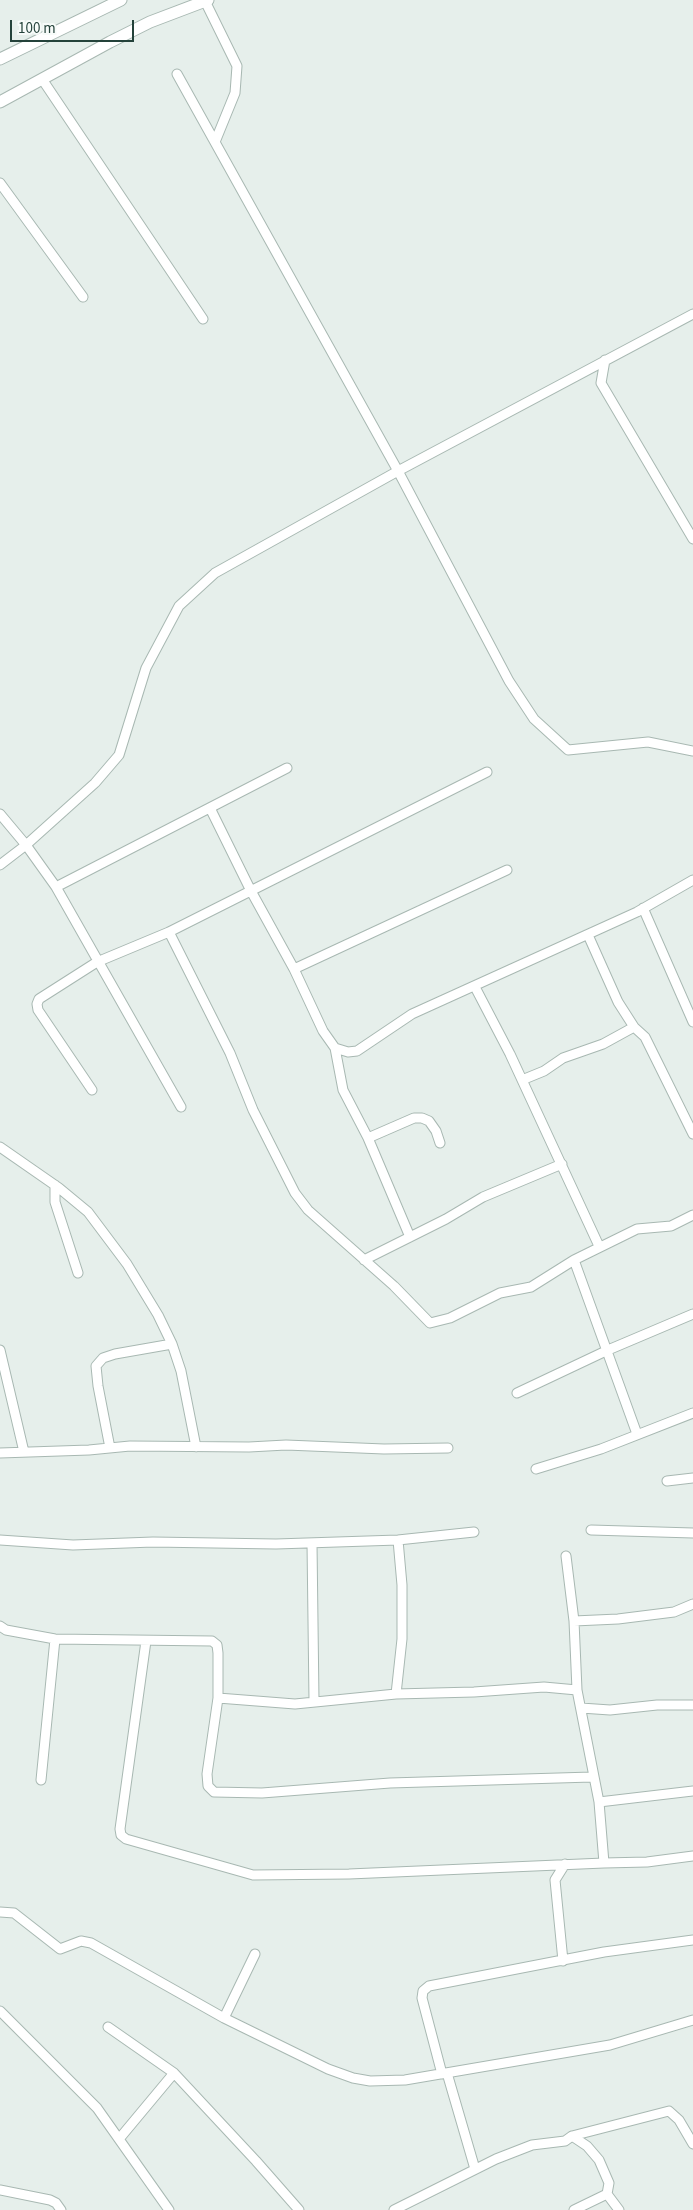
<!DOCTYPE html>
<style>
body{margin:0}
#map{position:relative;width:693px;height:2210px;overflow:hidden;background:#e6efeb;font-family:"Source Sans 3",sans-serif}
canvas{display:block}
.scale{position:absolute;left:10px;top:20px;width:124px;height:22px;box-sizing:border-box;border:2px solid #24423a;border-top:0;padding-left:6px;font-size:15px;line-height:18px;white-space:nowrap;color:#24423a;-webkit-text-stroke:4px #f7fbf9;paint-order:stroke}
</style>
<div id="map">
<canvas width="693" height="2210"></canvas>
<div class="scale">100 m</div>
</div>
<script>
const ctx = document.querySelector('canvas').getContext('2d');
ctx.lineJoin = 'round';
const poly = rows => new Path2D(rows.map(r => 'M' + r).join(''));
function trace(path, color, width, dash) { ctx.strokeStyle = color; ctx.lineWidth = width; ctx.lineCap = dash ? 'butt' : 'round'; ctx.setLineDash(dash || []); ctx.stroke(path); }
const minor = poly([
 [205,1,237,66,235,93,215,142],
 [177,74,398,471,509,681,534,719,568,750,648,742,693,751],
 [42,79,203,319],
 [0,183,83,297],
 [605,360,601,383,693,539],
 [210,808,251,891,294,969,323,1031,335,1048,343,1090,368,1138,410,1237],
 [0,814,26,845,56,887,287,768],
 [0,865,26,845,95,783,119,755,146,668,179,606,215,573,398,471,693,314],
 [56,887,181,1107],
 [643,908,693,1022],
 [169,932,230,1053,253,1110,295,1193,308,1210,394,1286,430,1323,450,1318,500,1293,531,1287,574,1260,637,1229,671,1226,693,1215],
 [588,935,618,1002,634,1027,645,1037,693,1134],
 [294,969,507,870],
 [475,987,510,1054,599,1246],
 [335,1048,348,1052,357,1051,412,1014,637,912,693,880],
 [522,1080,544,1071,563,1058,603,1044,634,1027],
 [92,1090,38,1010,37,1004,39,999,97,962,169,932,487,772],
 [368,1138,414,1118,422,1118,429,1121,436,1131,440,1143],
 [0,1147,59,1188,88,1212,127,1264,158,1315,172,1344,181,1371,196,1447],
 [55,1185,55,1202,78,1273],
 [364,1260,446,1219,483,1197,562,1164],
 [574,1260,637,1434],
 [0,1350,24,1452],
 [517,1393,608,1350,693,1314],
 [110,1448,98,1386,96,1366,103,1358,115,1354,172,1344],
 [0,1453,89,1450,130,1446,249,1447,286,1445,384,1449,448,1448],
 [536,1469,601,1449,693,1413],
 [667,1481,693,1478],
 [591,1530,693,1533],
 [0,1540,73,1545,153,1542,276,1544,398,1540,474,1532],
 [312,1543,314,1701],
 [566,1556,574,1621,577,1690,599,1802,604,1863],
 [574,1621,618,1619,674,1612,693,1604],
 [0,1626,6,1630,55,1639,212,1641,217,1645,218,1653,218,1698,207,1774,208,1786,214,1792,262,1793,390,1783,592,1777],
 [146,1641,120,1829,121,1835,126,1839,253,1875,349,1874,604,1863,647,1862,693,1856],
 [396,1694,402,1639,402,1585,398,1540],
 [218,1698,295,1704,396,1694,474,1692,544,1687,577,1690],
 [581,1708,610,1710,657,1705,693,1705],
 [41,1780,55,1639],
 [599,1802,693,1791],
 [0,1912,14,1913,60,1949,81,1941,91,1943,224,2018,328,2069,353,2078,370,2081,405,2080,610,2045,693,2020],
 [563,1961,555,1880,565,1864],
 [0,2011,97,2108,169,2210],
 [224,2018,255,1954],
 [108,2027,174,2073,256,2161,299,2210],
 [447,2073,475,2169],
 [442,2074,422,1998,423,1991,429,1986,604,1952,693,1940],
 [572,2136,587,2146,599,2160,609,2183,607,2194,619,2210],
 [119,2139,174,2073],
 [0,2190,50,2200,56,2203,61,2210],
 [394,2210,496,2159,532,2145,565,2141,572,2136,669,2111,679,2120,693,2144],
 [574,2210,607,2194]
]);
const tertiary = poly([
 [0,59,121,0],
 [0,102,110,42,150,22,208,0]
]);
trace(minor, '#a8b8b2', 11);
trace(tertiary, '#a8b8b2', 13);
trace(minor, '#fff', 9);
trace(tertiary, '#fff', 11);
</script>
